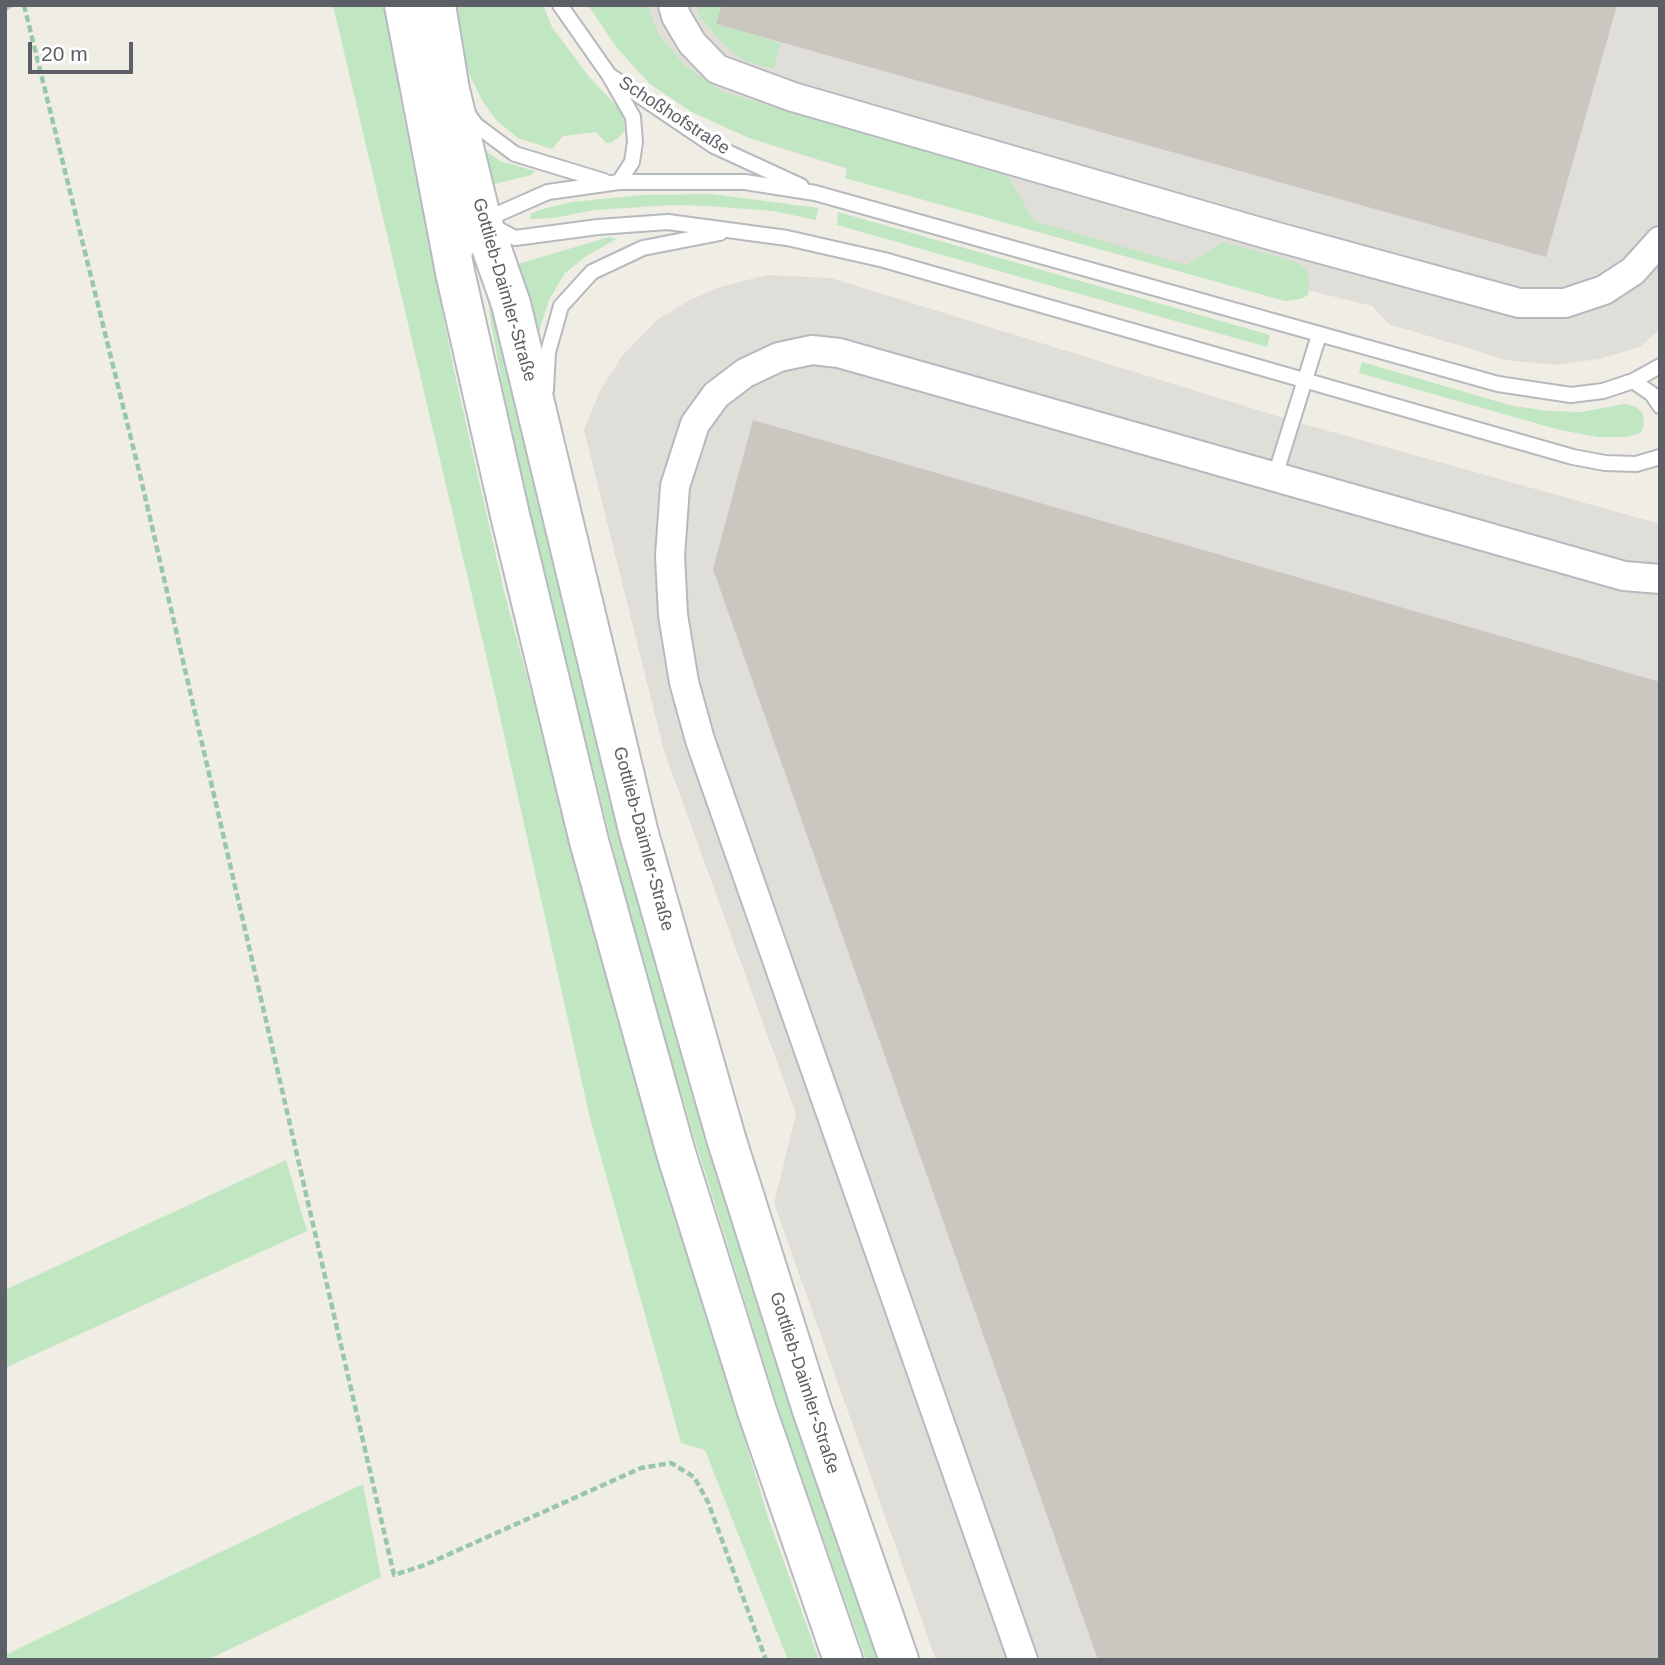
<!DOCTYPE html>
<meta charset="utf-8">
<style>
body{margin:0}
#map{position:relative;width:1665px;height:1665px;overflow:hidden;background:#efede4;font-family:Helvetica,sans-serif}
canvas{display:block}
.frame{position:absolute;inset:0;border:7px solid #5c5f65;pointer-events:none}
.scale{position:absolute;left:28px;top:42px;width:105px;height:32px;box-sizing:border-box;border:4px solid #5c5f65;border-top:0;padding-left:9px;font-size:21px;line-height:24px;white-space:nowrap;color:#5c5f65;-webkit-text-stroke:5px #fff;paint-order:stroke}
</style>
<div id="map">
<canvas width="1665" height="1665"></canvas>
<div class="frame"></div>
<div class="scale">20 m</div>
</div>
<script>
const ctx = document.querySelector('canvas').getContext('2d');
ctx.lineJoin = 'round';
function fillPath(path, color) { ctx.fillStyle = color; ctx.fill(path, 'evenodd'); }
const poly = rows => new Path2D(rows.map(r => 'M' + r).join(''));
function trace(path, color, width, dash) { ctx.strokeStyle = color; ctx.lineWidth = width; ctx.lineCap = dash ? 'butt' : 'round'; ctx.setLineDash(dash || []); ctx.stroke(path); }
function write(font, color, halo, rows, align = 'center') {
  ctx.font = font + ' Helvetica,sans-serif'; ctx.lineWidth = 7; ctx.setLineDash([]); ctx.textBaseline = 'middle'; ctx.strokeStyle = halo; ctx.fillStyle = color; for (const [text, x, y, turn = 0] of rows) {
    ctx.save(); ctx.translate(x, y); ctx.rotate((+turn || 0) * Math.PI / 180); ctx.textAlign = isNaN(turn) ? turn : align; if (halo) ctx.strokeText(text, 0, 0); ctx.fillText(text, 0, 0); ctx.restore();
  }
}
fillPath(poly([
 [588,5,1660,5,1660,329,1640,347,1599,359,1554,365,1506,360,1389,324,1372,306,1282,284,1235,285,847,169,749,138,692,112,650,84,617,48],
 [767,275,831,278,1293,421,1660,524,1660,1660,936,1660,774,1203,796,1114,664,751,584,430,600,391,622,356,657,320,688,301,720,287]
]), '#e0ded8');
fillPath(poly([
 [333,5,388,5,400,98,455,375,504,591,633,1073,769,1520,819,1660,788,1660,705,1450,681,1443,590,1118,490,672],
 [450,5,543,5,552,27,590,78,617,106,623,118,625,130,620,136,611,143,606,143,596,132,563,136,552,149,518,138,496,120,482,100,471,78,454,29],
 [588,5,647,5,659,35,685,66,722,92,1006,173,1034,221,1186,265,1223,242,1297,262,1306,270,1309,281,1308,295,1301,299,1285,301,845,178,847,168,749,138,692,112,650,84,617,48],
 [695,5,722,5,717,24,780,43,774,69,744,61,721,42,701,18],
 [479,146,500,161,535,171,531,175,487,186],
 [712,194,818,208,816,220,773,211,709,206,672,205,594,210,554,218,530,219,530,214,539,210,572,202,642,195],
 [838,212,1270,335,1267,347,837,225],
 [609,237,616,239,585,257,565,273,549,300,537,338,511,266],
 [490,287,886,1660,866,1660,782,1421,697,1146,636,940,518,468,491,324,488,300],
 [1362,362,1513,406,1549,411,1581,412,1625,404,1636,407,1643,413,1644,424,1641,433,1626,437,1598,437,1560,430,1359,373],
 [286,1160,307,1231,5,1368,5,1290],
 [363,1484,381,1577,207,1660,5,1660,5,1655]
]), '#c0e7c2');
fillPath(poly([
 [722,5,1617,5,1546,257,716,24],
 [753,420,1660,682,1660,1660,1098,1660,713,569]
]), '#cac7c1');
const lane = poly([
 [560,5,609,75,633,117,635,142,632,162,619,182],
 [609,75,714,146,801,186],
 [468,114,476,125,515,154,604,181],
 [490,225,515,238,598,227,668,222,787,238,884,260,1573,457,1605,463,1636,464,1660,457],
 [460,262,482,221,548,192,619,182,745,182,815,193,1498,384,1571,395,1603,391,1633,381,1660,366],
 [1633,381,1652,394,1660,406],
 [546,390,548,352,561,306,592,272,643,248,720,233],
 [1275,476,1319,335]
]);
const street = poly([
 [673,5,676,16,692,43,717,69,793,97,1270,235,1519,303,1565,303,1604,290,1633,271,1660,241],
 [1023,1660,700,740,684,682,673,615,670,556,675,486,695,424,716,395,745,373,779,357,812,350,839,353,1624,576,1660,579]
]);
const secondary = poly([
 [404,5,455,272,510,515,589,841,676,1153,757,1411,843,1660],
 [436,5,450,90,482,221,511,304,639,834,726,1138,812,1410,899,1660]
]);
trace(lane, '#b6b9be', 18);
trace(street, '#b6b9be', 32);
trace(secondary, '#b7bac0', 42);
trace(poly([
 [24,5,141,479,394,1575,425,1565,641,1468,671,1463,694,1477,708,1502,766,1660],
 [5,9,11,5]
]), '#99c8a9', 4.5, [7, 3.5]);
trace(lane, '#fff', 14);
trace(street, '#fff', 28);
trace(secondary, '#fff', 38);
write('18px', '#5c5f65', '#fff', [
 ["Schoßhofstraße",674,116,33],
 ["Gottlieb-Daimler-Straße",504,290,74],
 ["Gottlieb-Daimler-Straße",643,839,75],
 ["Gottlieb-Daimler-Straße",804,1383,72]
]);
</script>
